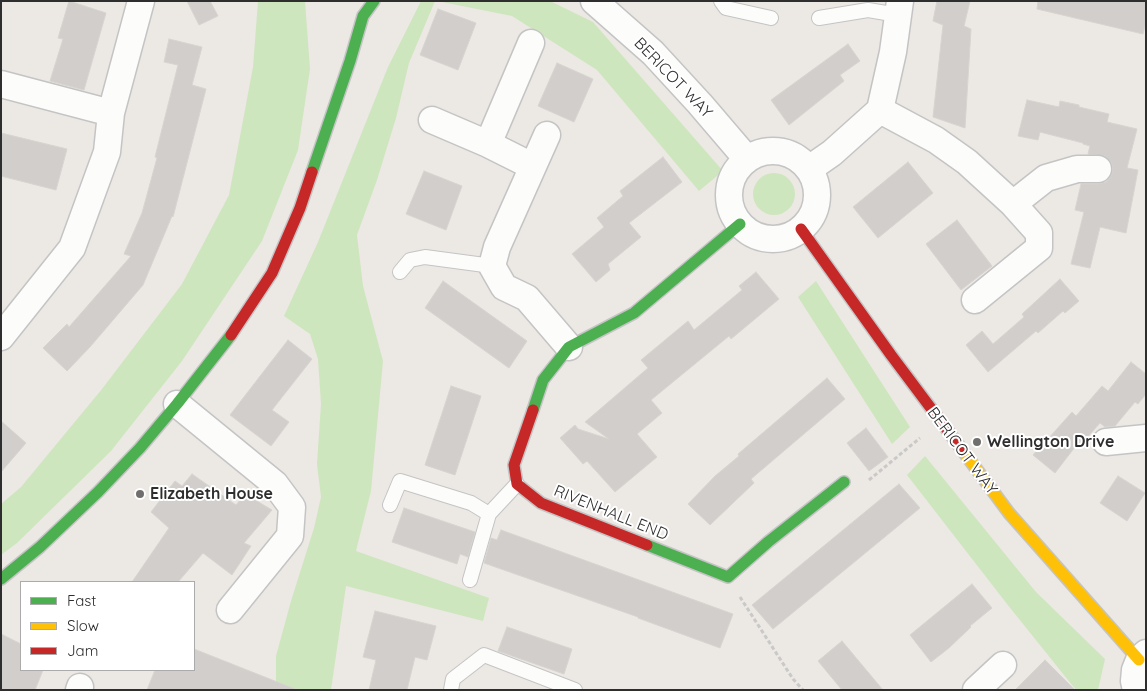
<!DOCTYPE html>
<style>
body{margin:0}
#map{position:relative;width:1147px;height:691px;overflow:hidden;background:#ece8e4;font-family:Quicksand,sans-serif}
canvas{display:block}
.frame{position:absolute;inset:0;border:2px solid #2e2e2e;pointer-events:none}
.legend{position:absolute;left:20px;top:581px;width:175px;height:90px;box-sizing:border-box;background:#fff;border:1px solid #ababab;margin:0;padding:6px 9px;list-style:none;font-size:15px;color:#2e2e2e}
.legend li{display:flex;align-items:center;gap:10px;height:25px}
.legend b{width:25px;border:1px solid #ababab}
</style>
<div id="map">
<canvas width="1147" height="691"></canvas>
<div class="frame"></div>
<ul class="legend">
<li><b style="height:6px;background:#4caf50"></b>Fast</li>
<li><b style="height:6px;background:#ffc107"></b>Slow</li>
<li><b style="height:6px;background:#c62828"></b>Jam</li>
</ul>
</div>
<script>
const ctx = document.querySelector('canvas').getContext('2d');
ctx.lineJoin = 'round';
function fillPath(path, color) { ctx.fillStyle = color; ctx.fill(path, 'evenodd'); }
const poly = rows => new Path2D(rows.map(r => 'M' + r).join(''));
function trace(path, color, width, dash) { ctx.strokeStyle = color; ctx.lineWidth = width; ctx.lineCap = dash ? 'butt' : 'round'; ctx.setLineDash(dash || []); ctx.stroke(path); }
function write(font, color, halo, rows, align = 'center') {
  ctx.font = font + ' Quicksand,sans-serif'; ctx.lineWidth = 4; ctx.setLineDash([]); ctx.textBaseline = 'middle'; ctx.strokeStyle = halo; ctx.fillStyle = color; for (const [text, x, y, turn = 0] of rows) {
    ctx.save(); ctx.translate(x, y); ctx.rotate((+turn || 0) * Math.PI / 180); ctx.textAlign = isNaN(turn) ? turn : align; if (halo) ctx.strokeText(text, 0, 0); ctx.fillText(text, 0, 0); ctx.restore();
  }
}
fillPath(poly([
 [258,1,305,1,310,69,298,150,262,241,182,361,111,451,17,543,1,555,1,504,21,487,102,389,182,284,229,195,253,67],
 [421,1,435,1,409,63,396,118,377,180,357,235,363,286,383,361,371,491,356,551,489,598,483,621,346,586,331,690,276,690,276,656,291,601,314,528,321,497,317,464,321,404,318,359,310,334,284,316,318,242,388,67],
 [437,1,550,1,593,22,723,171,699,191,597,70,512,16],
 '753 194a21 21 0 1 1 42 0a21 21 0 1 1-42 0Z',
 [816,281,910,427,892,444,798,297],
 [925,456,1036,592,1105,659,1098,690,1076,690,1007,604,907,475]
]), '#cee6be');
const building = poly([
 [69,1,106,13,84,90,50,81,63,39,58,38,69,1],
 [187,1,210,1,218,16,199,25,187,1],
 [937,1,970,1,964,26,971,29,965,128,933,117,943,25,933,21,937,1],
 [1038,1,1146,1,1146,22,1143,34,1037,9,1038,1],
 [438,9,476,23,458,70,420,55,438,9],
 [169,39,202,47,192,85,206,89,173,217,172,216,143,285,90,347,67,371,43,348,67,324,69,327,131,256,124,254,142,213,157,158,155,157,178,65,164,62,169,39],
 [848,44,860,61,840,75,844,81,789,125,771,100,848,44],
 [557,63,593,79,574,122,538,106,557,63],
 [1027,100,1059,107,1060,101,1079,105,1079,107,1109,114,1107,122,1137,129,1127,168,1138,170,1126,233,1100,227,1090,268,1071,264,1084,212,1075,210,1081,184,1098,184,1106,182,1111,176,1113,169,1111,162,1105,156,1088,154,1090,146,1083,144,1083,143,1040,132,1038,140,1018,136,1027,100],
 [1,133,67,149,56,190,1,176,1,133],
 [663,157,682,182,629,223,641,237,608,264,610,270,596,282,572,254,604,227,597,218,623,196,620,191,663,157],
 [908,162,933,193,878,238,853,207,908,162],
 [424,171,462,186,446,230,406,214,424,171],
 [957,220,992,266,961,290,926,244,957,220],
 [756,272,779,299,731,339,729,336,651,400,662,413,637,434,657,457,615,492,587,461,583,464,560,438,575,425,578,429,609,439,585,422,648,368,641,360,688,321,694,330,742,290,739,286,756,272],
 [1060,279,1079,301,1065,313,1063,311,1038,333,1036,331,988,372,966,345,982,331,993,344,1024,317,1022,314,1060,279],
 [443,281,527,341,509,368,425,308,443,281],
 [288,340,312,359,272,410,289,422,271,446,230,415,288,340],
 [1131,362,1146,374,1146,394,1138,404,1135,402,1115,426,1105,427,1100,423,1077,449,1075,447,1055,473,1033,455,1046,439,1047,440,1072,412,1076,416,1102,386,1108,391,1131,362],
 [827,378,845,399,751,479,754,483,710,525,688,504,715,476,739,456,738,454,827,378],
 [451,386,481,396,455,475,425,465,451,386],
 [1,421,26,443,1,472,1,421],
 [866,428,888,457,869,471,847,443,866,428],
 [192,474,236,505,245,494,272,510,244,543,251,546,232,575,203,553,178,582,132,582,169,528,151,512,175,481,182,486,192,474],
 [1118,476,1145,493,1127,521,1100,503,1118,476],
 [899,484,920,508,773,629,752,605,899,484],
 [404,508,475,532,468,557,460,554,457,564,392,542,404,508],
 [501,530,733,614,720,648,638,618,638,617,484,563,491,538,497,540,501,530],
 [972,584,992,608,970,626,971,627,949,648,931,662,910,635,972,584],
 [375,611,436,626,427,660,415,657,407,690,369,690,376,660,363,657,375,611],
 [507,627,572,649,564,674,498,651,507,627],
 [1,634,21,644,21,670,43,670,35,690,1,690,1,634],
 [842,641,883,690,842,690,818,661,842,641],
 [194,649,295,689,295,690,147,690,155,670,194,670,194,649],
 [1045,660,1075,690,1015,690,1045,660]
]);
fillPath(building, '#d1cecb');
trace(building, '#d7d4d0', 1);
const lane = poly([
 [721,1,726,8,771,18],
 [819,18,868,10,898,15],
 [400,272,410,260,425,257,492,266],
 [390,505,400,481,471,503,489,514],
 [470,580,489,514,517,484],
 [451,690,453,679,484,655,575,690]
]);
const street = poly([
 [594,1,653,53,700,104,747,159],
 [1,84,111,113],
 [880,110,936,140,967,162,1013,204,1039,233,1039,248,975,300],
 [432,120,488,144,532,166],
 [547,135,497,247,492,266,504,287,527,298,569,347],
 [488,144,531,43],
 '729 195a44 44 0 1 1 88 0a44 44 0 1 1-88 0Z',
 [809,169,832,153,880,110,893,52,900,1],
 [1013,204,1046,178,1077,169,1098,169],
 [1,337,72,248,107,152,111,113,141,1],
 [177,404,275,484,292,507,290,536,230,610],
 [1106,442,1146,438],
 [79,690,80,687],
 [976,690,1003,665],
 [1136,690,1134,681,1135,670,1139,660,1146,653]
]);
const fast = poly([
 [312,172,350,61,363,16,374,1],
 [533,410,543,380,569,347,634,313,740,224],
 [647,545,728,577,768,542,844,482],
 [1,579,40,547,98,492,140,448,177,404,231,335]
]);
const slow = poly([
 [963,451,1009,513,1139,660]
]);
const jam = poly([
 [801,229,891,355,963,451],
 [231,335,272,273,300,208,312,172],
 [533,410,514,465,517,484,541,503,647,545]
]);
trace(lane, '#c5c4c5', 16);
trace(street, '#c5c4c5', 29);
trace(fast, '#c5c4c5', 14);
trace(slow, '#c5c4c5', 14);
trace(jam, '#c5c4c5', 14);
trace(poly([
 [869,480,920,438],
 [740,597,793,679,803,690]
]), '#c9c9c8', 3, [4, 2.5]);
trace(lane, '#fcfcfb', 14);
trace(street, '#fcfcfb', 26);
trace(fast, '#4caf50', 11);
trace(slow, '#ffc107', 11);
trace(jam, '#c62828', 11);
for (const [x, y, r, color] of [
 [977,442,5,"#706f6e"],
 [140,494,5,"#706f6e"]
]) { const dot = new Path2D(); dot.arc(x, y, r, 0, 2 * Math.PI); ctx.fillStyle = color; ctx.fill(dot); trace(dot, '#fff', 2); }
write('16px', '#2e2e2e', '#fff', [
 ["BERICOT WAY",673,78,46],
 ["BERICOT WAY",962,451,53],
 ["RIVENHALL END",611,513,22]
]);
write('bold 16px', '#2e2e2e', '#fff', [
 ["Wellington Drive",987,442],
 ["Elizabeth House",150,494]
], 'left');
</script>
